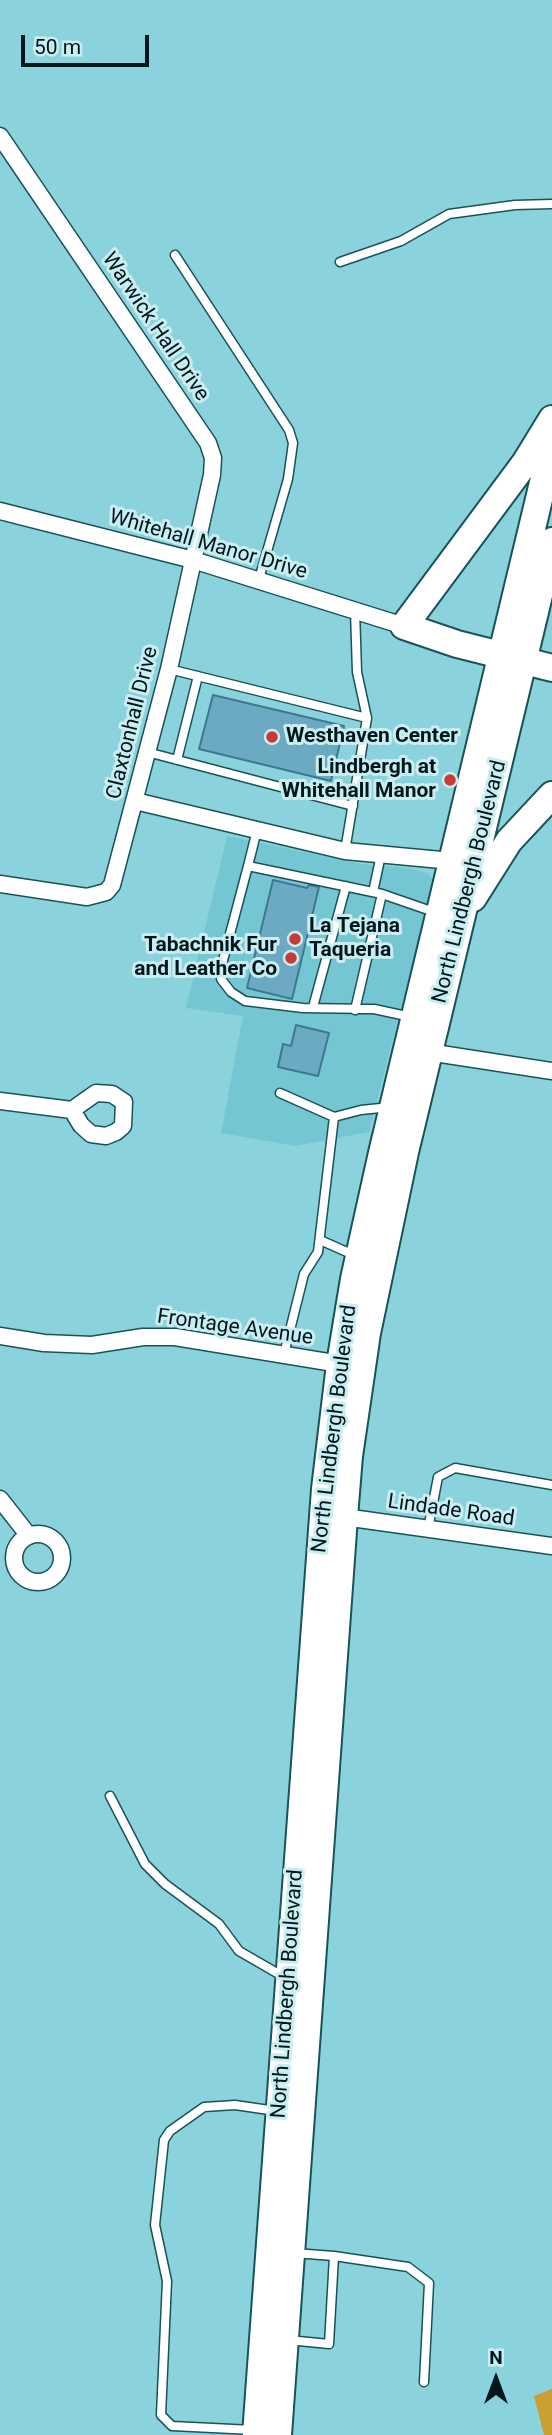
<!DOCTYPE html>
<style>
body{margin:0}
#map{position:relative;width:552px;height:2435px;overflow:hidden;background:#8ad3dc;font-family:Roboto,sans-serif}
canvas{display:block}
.north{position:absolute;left:461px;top:2344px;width:70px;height:70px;-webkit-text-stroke:5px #caedf1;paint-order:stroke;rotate:0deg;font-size:19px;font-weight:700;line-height:28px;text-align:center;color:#00181c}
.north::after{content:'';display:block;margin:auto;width:24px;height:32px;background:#00181c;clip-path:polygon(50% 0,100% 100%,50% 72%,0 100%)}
.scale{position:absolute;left:21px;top:35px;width:128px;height:32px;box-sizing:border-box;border:4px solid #00181c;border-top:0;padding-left:9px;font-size:21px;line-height:24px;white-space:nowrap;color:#00181c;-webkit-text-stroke:5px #caedf1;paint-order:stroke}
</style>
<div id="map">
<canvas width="552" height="2435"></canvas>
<div class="north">N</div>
<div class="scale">50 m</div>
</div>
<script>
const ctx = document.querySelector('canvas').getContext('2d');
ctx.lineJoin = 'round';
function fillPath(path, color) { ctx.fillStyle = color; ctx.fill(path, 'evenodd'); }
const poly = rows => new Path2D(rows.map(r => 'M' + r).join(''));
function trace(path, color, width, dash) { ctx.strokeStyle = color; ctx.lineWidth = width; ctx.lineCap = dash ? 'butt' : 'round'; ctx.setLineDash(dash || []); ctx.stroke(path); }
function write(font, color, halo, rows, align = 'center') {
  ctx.font = font + ' Roboto,sans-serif'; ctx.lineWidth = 6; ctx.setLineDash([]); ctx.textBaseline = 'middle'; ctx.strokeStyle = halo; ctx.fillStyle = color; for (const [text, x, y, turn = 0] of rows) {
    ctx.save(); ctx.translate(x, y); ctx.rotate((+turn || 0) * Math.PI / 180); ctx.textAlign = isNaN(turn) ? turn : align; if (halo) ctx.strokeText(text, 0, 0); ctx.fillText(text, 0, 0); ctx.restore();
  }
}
fillPath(poly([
 [227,836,362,864,408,868,427,873,434,880,369,1132,295,1146,221,1133,243,1016,186,1008]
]), '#74c7d2');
fillPath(poly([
 [552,2389,552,2435,544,2435,534,2396]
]), '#c99e33');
const building = poly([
 [213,695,344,726,331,781,199,749,213,695],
 [273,880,307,888,309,885,319,887,292,999,247,988,273,880],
 [296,1025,329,1033,318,1076,278,1067,283,1044,291,1046,296,1025]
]);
fillPath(building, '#6ca9c3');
trace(building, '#3c7991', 2);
const service = poly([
 [175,255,289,430,293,443,288,479,259,579],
 [340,262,401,241,449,214,515,205,552,204],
 [355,610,357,672,367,718],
 [169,669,367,718,345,851],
 [147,752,353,806],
 [177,760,198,676],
 [257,830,248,866,382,894,437,913],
 [248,866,222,964,221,979,231,992,245,1001,303,1008,374,1009,411,1017],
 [373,892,381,855],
 [313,1007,346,886],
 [355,1010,382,894],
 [280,1093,334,1117,318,1252,304,1274,284,1354],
 [334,1117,361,1110,390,1107],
 [320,1240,356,1256],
 [428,1529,438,1477,455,1468,552,1485],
 [110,1796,145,1864,165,1884,219,1924,239,1951,284,1977],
 [334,2256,408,2267,429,2283,424,2382],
 [288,2340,329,2344,334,2256,294,2253],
 [253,2430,172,2426,161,2415,167,2281,155,2225,164,2140,170,2131,204,2107,235,2105,276,2111]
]);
const minor = poly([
 [0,136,208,443,213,458,212,475,169,669,112,885,106,892,87,897,0,884],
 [0,511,193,560,404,626],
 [135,801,345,851,452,861],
 [428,1052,552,1071],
 [0,1101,72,1110,96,1093,112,1094,124,1102,123,1126,116,1132,106,1136,91,1134,81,1125,72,1110],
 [0,1336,44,1343,92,1345,143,1337,175,1337,340,1364],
 [0,1499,29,1536],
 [344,1517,552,1546],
 '14 1558a24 24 0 1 1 48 0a24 24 0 1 1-48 0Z'
]);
const trunk = poly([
 [552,419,525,463,404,626,457,644,552,668],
 [473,898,509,841,552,795],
 [256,2435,325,1489,340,1364,354,1279,382,1153,552,445],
 [278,2435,344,1517,349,1456,367,1333,405,1152,552,541]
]);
trace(service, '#195259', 11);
trace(minor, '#195259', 19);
trace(trunk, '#195259', 30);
trace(service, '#fff', 8);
trace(minor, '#fff', 16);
trace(trunk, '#fff', 26);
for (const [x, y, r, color] of [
 [272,737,7,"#c83a37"],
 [450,780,7,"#c83a37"],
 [295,939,7,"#c83a37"],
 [291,958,7,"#c83a37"]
]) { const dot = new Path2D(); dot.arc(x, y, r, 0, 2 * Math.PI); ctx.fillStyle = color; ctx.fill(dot); trace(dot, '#caedf1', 2.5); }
write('21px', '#00181c', '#caedf1', [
 ["Warwick Hall Drive",155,327,56],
 ["Whitehall Manor Drive",208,545,16],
 ["Claxtonhall Drive",133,723,-76],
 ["North Lindbergh Boulevard",470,882,-76],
 ["Frontage Avenue",235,1328,8],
 ["North Lindbergh Boulevard",335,1429,-83],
 ["Lindade Road",451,1511,8],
 ["North Lindbergh Boulevard",288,1994,-86]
]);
write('bold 21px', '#00181c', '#caedf1', [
 ["Westhaven Center",286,737],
 ["Lindbergh at",436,768,"right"],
 ["Whitehall Manor",436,792,"right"],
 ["La Tejana",309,927],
 ["Taqueria",309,951],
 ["Tabachnik Fur",277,946,"right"],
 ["and Leather Co",277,970,"right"]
], 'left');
</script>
